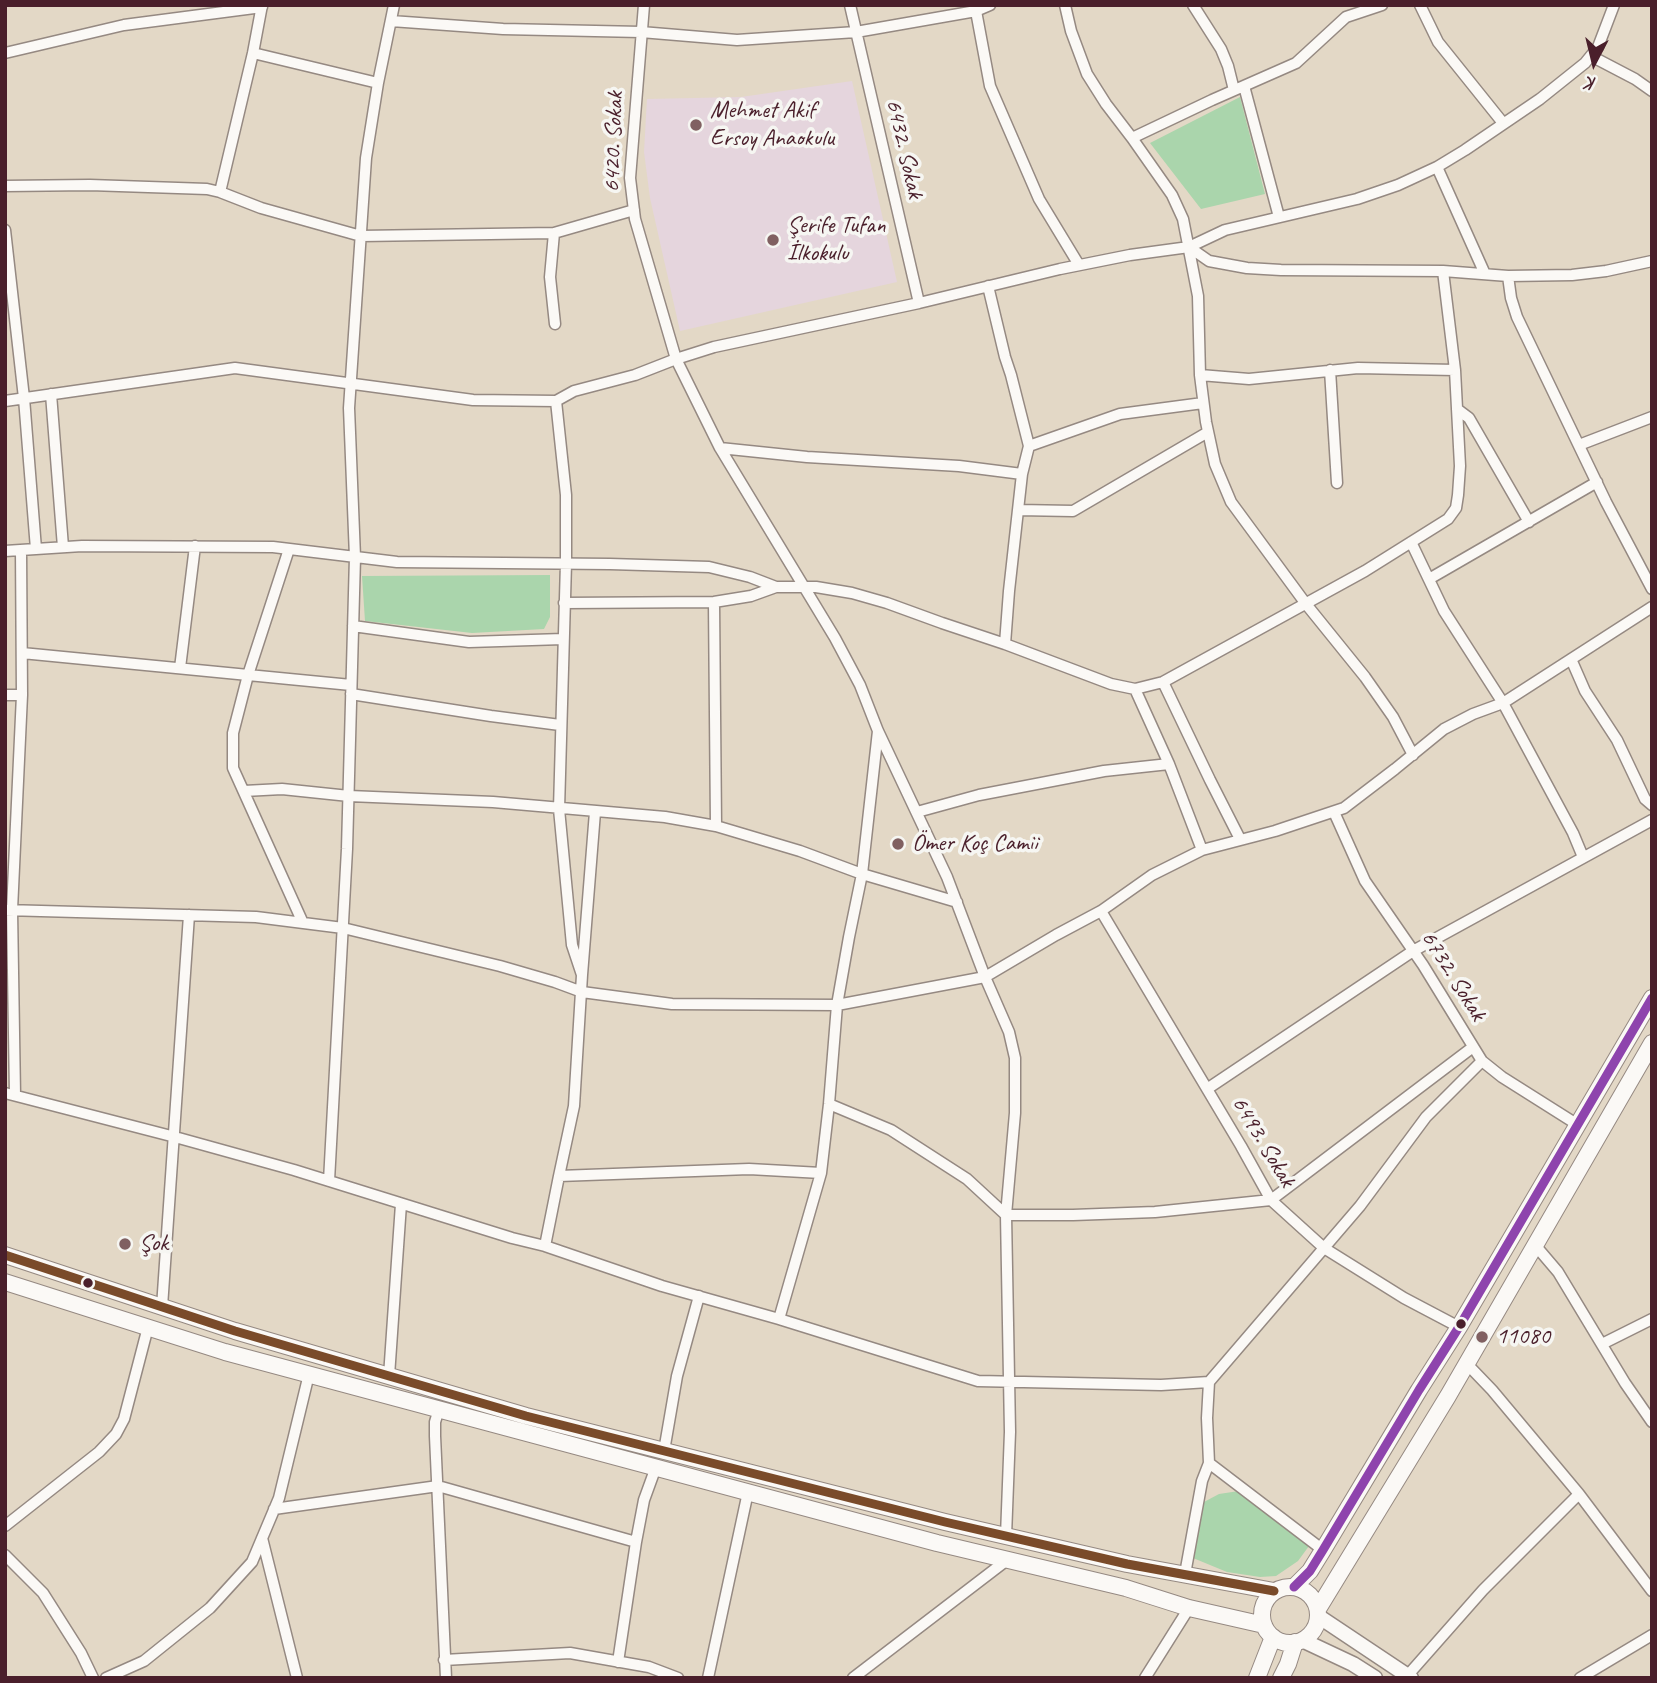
<!DOCTYPE html>
<meta charset="utf-8">
<style>
body{margin:0}
#map{position:relative;width:1657px;height:1683px;overflow:hidden;background:#e3d8c6;font-family:Caveat,sans-serif}
canvas{display:block}
.frame{position:absolute;inset:0;border:7px solid #4a1f2b;pointer-events:none}
.north{position:absolute;left:1559px;top:28px;width:70px;height:70px;-webkit-text-stroke:5px #f6f6f2;paint-order:stroke;rotate:187deg;font-size:19px;font-weight:700;line-height:28px;text-align:center;color:#4a1f2b}
.north::after{content:'';display:block;margin:auto;width:24px;height:32px;background:#4a1f2b;clip-path:polygon(50% 0,100% 100%,50% 72%,0 100%)}
</style>
<div id="map">
<canvas width="1657" height="1683"></canvas>
<div class="frame"></div>
<div class="north">K</div>
</div>
<script>
const ctx = document.querySelector('canvas').getContext('2d');
ctx.lineJoin = 'round';
function fillPath(path, color) { ctx.fillStyle = color; ctx.fill(path, 'evenodd'); }
const poly = rows => new Path2D(rows.map(r => 'M' + r).join(''));
function trace(path, color, width, dash) { ctx.strokeStyle = color; ctx.lineWidth = width; ctx.lineCap = dash ? 'butt' : 'round'; ctx.setLineDash(dash || []); ctx.stroke(path); }
function write(font, color, halo, rows, align = 'center') {
  ctx.font = font + ' Caveat,sans-serif'; ctx.lineWidth = 7; ctx.setLineDash([]); ctx.textBaseline = 'middle'; ctx.strokeStyle = halo; ctx.fillStyle = color; for (const [text, x, y, turn = 0] of rows) {
    ctx.save(); ctx.translate(x, y); ctx.rotate((+turn || 0) * Math.PI / 180); ctx.textAlign = isNaN(turn) ? turn : align; if (halo) ctx.strokeText(text, 0, 0); ctx.fillText(text, 0, 0); ctx.restore();
  }
}
fillPath(poly([
 [852,81,897,282,680,331,650,198,644,152,647,99,741,97]
]), '#e5d5dd');
fillPath(poly([
 [1240,97,1265,194,1201,209,1150,143],
 [550,575,550,617,544,629,472,633,365,621,362,576],
 [1239,1491,1309,1546,1298,1561,1276,1576,1260,1577,1227,1572,1193,1558,1199,1515,1204,1502,1219,1494]
]), '#aad5ac');
const street = poly([
 [644,5,630,178,635,219,676,359,720,448,835,638,860,685,878,731,947,877,985,977,1009,1032,1015,1058,1015,1113,1006,1215,1010,1432,1006,1536],
 [850,5,919,303],
 [1065,5,1071,31,1087,74,1106,104,1132,138,1172,195,1183,219,1198,296,1200,375,1206,422,1215,464,1231,502,1306,604,1365,677,1393,717,1413,755],
 [1193,5,1221,49,1228,66,1234,90],
 [1420,5,1438,42,1503,123],
 [976,11,990,86,1039,199,1079,265],
 [391,21,503,29,641,32,737,40,856,32,976,11,990,5],
 [5,53,124,25,262,7],
 [253,53,378,83],
 [1591,56,1635,79,1652,91],
 [1244,86,1279,217],
 [1132,138,1212,100,1296,63,1346,17,1382,5],
 [1437,167,1485,274],
 [5,186,90,185,207,189,220,192,261,208,361,236,554,233,634,210],
 [220,192,253,53,262,5],
 [5,230,24,398,36,549],
 [554,233,550,277,555,324],
 [1189,247,1209,261,1247,268,1281,270,1443,271,1508,276,1572,275,1606,271,1652,261],
 [1508,276,1511,298,1517,317,1606,502,1652,589],
 [988,286,1005,357,1011,375,1029,446,1022,474,1009,591,1005,644],
 [1330,370,1337,483],
 [1200,375,1249,379,1358,368,1455,370],
 [51,394,63,547],
 [5,401,235,368,473,400,556,401,574,391,635,375,676,359,714,347,919,303,1060,269,1130,255,1189,247,1225,230,1357,199,1398,185,1437,167,1465,150,1540,99,1585,63,1598,47,1614,5],
 [556,401,566,495,566,563,559,809,572,945,582,975],
 [1457,409,1469,418,1529,522],
 [1579,445,1652,417],
 [1029,446,1120,414,1203,403],
 [720,448,807,457,959,466,1022,474],
 [1018,510,1073,511,1208,432],
 [1411,542,1444,611,1503,703,1573,833,1583,857],
 [289,549,248,675,233,733,233,768,303,923],
 [5,551,82,546,273,547,397,562,610,564,709,567,750,577,776,587],
 [1429,579,1597,482],
 [714,602,716,826],
 [564,603,714,602,751,596,776,587,816,587,852,593,887,603,942,623,1005,644,1111,684,1135,689,1163,682,1365,571,1448,519,1456,508,1458,495,1460,466,1455,370,1443,271],
 [353,626,469,642,563,639],
 [22,653,351,685],
 [1571,659,1585,691,1617,740,1645,799,1652,805],
 [180,668,195,546],
 [1163,682,1210,780,1240,839],
 [1135,689,1169,764],
 [351,694,491,716,560,725],
 [5,695,22,695],
 [244,791,282,789,349,796,493,802,665,817,716,826,800,851,862,874,957,902],
 [917,812,979,795,1104,771,1169,764,1202,850],
 [1334,812,1365,881,1423,965,1482,1061,1502,1077,1578,1125],
 [5,910,256,917,343,928,500,966,555,982,582,992,672,1004,837,1005,985,977,1056,935,1101,911,1152,875,1202,850,1275,831,1344,808,1395,769,1444,729,1473,714,1503,703,1652,607],
 [1101,911,1241,1146,1271,1200,1324,1248,1404,1298,1459,1327],
 [1207,1089,1413,951,1652,820],
 [5,1093,175,1137,294,1170,512,1238,545,1246,662,1286,779,1319,978,1381,1161,1385,1209,1382],
 [15,1095,12,910,22,695,21,550],
 [829,1104,891,1130,967,1179,1006,1215,1073,1215,1155,1212,1271,1200,1473,1047],
 [559,1176,574,1106,582,975,595,812],
 [329,1181,347,849,355,557,349,408,366,158,378,83,394,5],
 [1535,1245,1558,1272,1625,1383,1652,1422],
 [545,1246,559,1176,749,1169,821,1173],
 [162,1307,189,915],
 [779,1319,821,1173,829,1104,837,1005,849,937,862,874,878,731],
 [1602,1344,1652,1319],
 [1467,1364,1492,1390,1579,1494,1652,1591],
 [389,1376,401,1204],
 [439,1409,435,1422,435,1436,446,1678],
 [664,1451,677,1376,699,1296],
 [274,1509,438,1486,636,1542,618,1662],
 [5,1526,99,1452,116,1434,124,1419,148,1327],
 [262,1538,297,1678],
 [636,1542,644,1500,656,1467],
 [1323,1550,1209,1463,1207,1418,1209,1382,1360,1206,1426,1117,1482,1061],
 [5,1555,43,1593,81,1653,93,1678],
 [1185,1574,1202,1481,1209,1463],
 [444,1660,570,1653,649,1667,678,1678],
 [1408,1675,1483,1590,1579,1494],
 [106,1678,144,1661,210,1608,252,1562,279,1498,309,1374],
 [708,1678,748,1492],
 [853,1678,1007,1560],
 [1145,1678,1189,1608],
 [1580,1678,1652,1635]
]);
const secondary = poly([
 [1318,1616,1411,1678],
 [1302,1640,1353,1664,1375,1678]
]);
const primary = poly([
 [5,1255,235,1331,526,1416,945,1522,1127,1564,1274,1591],
 [5,1282,225,1352,937,1543,1126,1588,1189,1608,1264,1625],
 '1262 1615a28 28 0 1 1 56 0a28 28 0 1 1-56 0Z',
 [1294,1587,1310,1571,1323,1550,1419,1390,1459,1327,1652,998],
 [1318,1609,1448,1396,1652,1043],
 [1257,1678,1273,1637],
 [1281,1678,1288,1664,1295,1642]
]);
trace(street, '#958982', 13);
trace(secondary, '#958982', 17);
trace(primary, '#958982', 18);
trace(street, '#fbf9f6', 10);
trace(secondary, '#fbf9f6', 14);
trace(primary, '#fbf9f6', 16);
trace(poly([
 [1294,1587,1310,1571,1323,1550,1419,1390,1459,1327,1652,998]
]), '#8e44ad', 9);
trace(poly([
 [5,1255,235,1331,526,1416,945,1522,1127,1564,1274,1591]
]), '#7a4b2a', 9);
for (const [x, y, r, color] of [
 [696,125,7,"#806061"],
 [773,240,7,"#806061"],
 [898,844,7,"#806061"],
 [125,1244,7,"#806061"],
 [88,1283,6,"#4a1f2b"],
 [1461,1324,6,"#4a1f2b"],
 [1482,1337,7,"#806061"]
]) { const dot = new Path2D(); dot.arc(x, y, r, 0, 2 * Math.PI); ctx.fillStyle = color; ctx.fill(dot); trace(dot, '#f6f6f2', 2.5); }
write('24px', '#4a1f2b', '#f6f6f2', [
 ["Mehmet Akif",710,111],
 ["Ersoy Anaokulu",710,139],
 ["Şerife Tufan",787,226],
 ["İlkokulu",787,254],
 ["Ömer Koç Camii",912,844],
 ["Şok",139,1244],
 ["11080",1496,1337]
], 'left');
write('24px', '#4a1f2b', '#f6f6f2', [
 ["6420. Sokak",614,142,-88],
 ["6432. Sokak",904,149,77],
 ["6732. Sokak",1453,976,58],
 ["6493. Sokak",1263,1142,59]
]);
</script>
